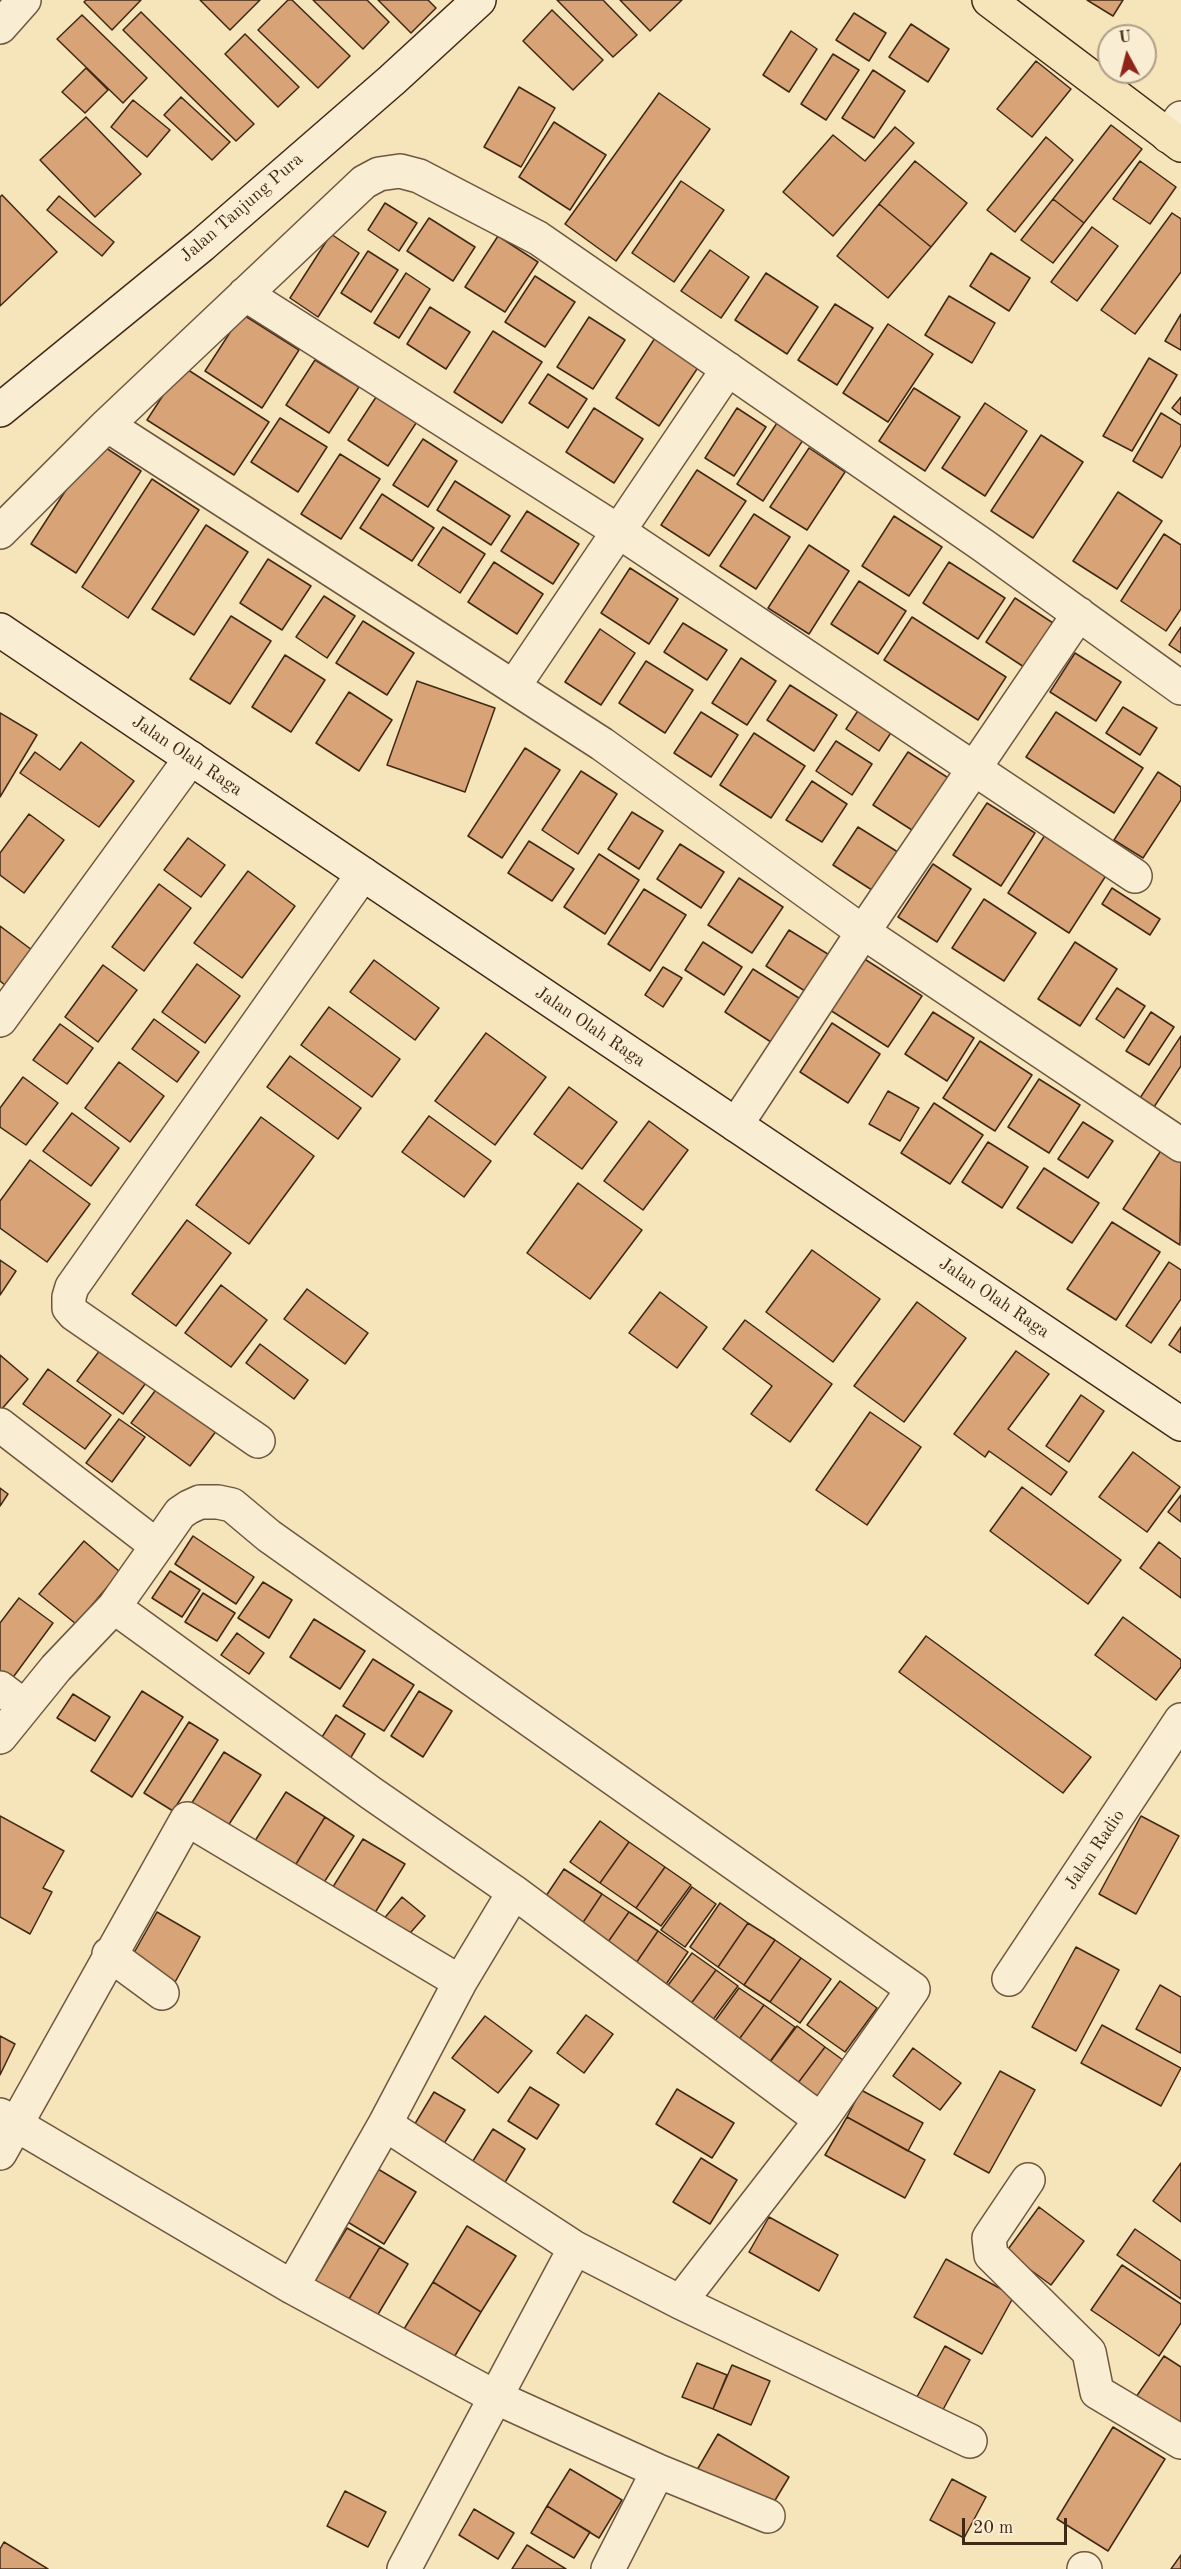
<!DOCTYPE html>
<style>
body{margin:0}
#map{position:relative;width:1181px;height:2569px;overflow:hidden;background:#f6e4bb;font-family:"Old Standard TT",serif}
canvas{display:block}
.north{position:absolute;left:1097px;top:24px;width:60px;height:60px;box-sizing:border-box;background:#f9edd3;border:2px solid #af9e87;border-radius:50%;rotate:353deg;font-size:16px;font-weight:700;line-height:24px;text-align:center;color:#402815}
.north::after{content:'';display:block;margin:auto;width:21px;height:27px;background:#8f2418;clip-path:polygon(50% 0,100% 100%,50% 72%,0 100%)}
.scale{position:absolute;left:962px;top:2518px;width:105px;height:27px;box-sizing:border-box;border:3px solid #402815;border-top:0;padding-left:8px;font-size:18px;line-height:21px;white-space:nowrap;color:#402815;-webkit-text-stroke:4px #f9edd3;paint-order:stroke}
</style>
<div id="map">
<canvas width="1181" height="2569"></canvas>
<div class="north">U</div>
<div class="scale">20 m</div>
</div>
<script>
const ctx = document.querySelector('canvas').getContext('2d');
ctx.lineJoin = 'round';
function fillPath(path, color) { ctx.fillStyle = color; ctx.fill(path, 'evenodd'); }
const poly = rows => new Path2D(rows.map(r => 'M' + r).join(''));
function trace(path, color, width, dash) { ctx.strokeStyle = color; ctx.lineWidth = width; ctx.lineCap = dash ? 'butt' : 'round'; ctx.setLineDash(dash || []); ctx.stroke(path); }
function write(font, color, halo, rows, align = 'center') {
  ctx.font = font + ' "Old Standard TT",serif'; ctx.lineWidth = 4.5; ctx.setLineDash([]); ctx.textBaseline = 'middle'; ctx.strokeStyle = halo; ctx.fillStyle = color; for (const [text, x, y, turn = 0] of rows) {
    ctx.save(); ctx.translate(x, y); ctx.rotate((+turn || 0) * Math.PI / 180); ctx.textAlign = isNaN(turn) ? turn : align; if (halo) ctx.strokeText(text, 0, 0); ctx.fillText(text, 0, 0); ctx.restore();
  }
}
const building = poly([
 [86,0,141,0,112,30,84,2,86,0],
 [200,0,260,0,230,30,200,0],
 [288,0,292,0,350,56,318,88,258,30,288,0],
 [313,0,367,0,389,22,363,49,313,0],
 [378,0,428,0,436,8,411,33,378,0],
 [557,0,603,0,637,35,613,57,557,0],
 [620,0,682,0,650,31,620,0],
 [1087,0,1123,0,1113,16,1087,0],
 [552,10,603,60,573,90,523,41,552,10],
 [141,12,254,124,236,141,123,30,141,12],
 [854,13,886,33,869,61,836,40,854,13],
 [82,15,147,78,123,103,57,39,82,15],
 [911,24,949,49,928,82,889,57,911,24],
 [791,31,817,49,789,92,763,75,791,31],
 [245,34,299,87,278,107,225,54,245,34],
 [833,54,859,70,826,120,801,104,833,54],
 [1036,61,1071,89,1032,137,997,109,1036,61],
 [86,68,108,90,85,113,62,92,86,68],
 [873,70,905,91,874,138,842,118,873,70],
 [519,87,555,108,521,167,484,147,519,87],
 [659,93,710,129,616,261,565,224,659,93],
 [181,97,230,142,212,160,164,115,181,97],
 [133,100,170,130,147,157,111,127,133,100],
 [86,117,141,174,95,217,40,160,86,117],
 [554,122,606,155,570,210,519,177,554,122],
 [1111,125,1142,149,1084,223,1053,199,1111,125],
 [895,127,914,143,833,236,783,192,833,135,865,161,895,127],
 [1046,137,1073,160,1015,232,987,210,1046,137],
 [915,161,967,203,931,247,879,204,915,161],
 [1140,161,1176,187,1150,224,1113,199,1140,161],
 [681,181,724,210,674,282,632,253,681,181],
 [2,195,57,252,0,306,0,197,2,195],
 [59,196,114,242,102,256,47,210,59,196],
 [1053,199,1084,223,1053,263,1021,240,1053,199],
 [385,203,417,223,399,251,368,230,385,203],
 [879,204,931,247,888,298,837,256,879,204],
 [1172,213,1181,219,1181,272,1135,334,1101,310,1172,213],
 [429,218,475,247,453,281,407,251,429,218],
 [1092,227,1118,246,1077,301,1051,282,1092,227],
 [331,234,359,253,318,317,290,298,331,234],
 [498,236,538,262,505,312,465,287,498,236],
 [710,250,749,277,721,318,681,291,710,250],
 [368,251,398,270,371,312,341,293,368,251],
 [991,253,1030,278,1009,311,970,286,991,253],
 [406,273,430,289,399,338,374,323,406,273],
 [766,273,818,307,787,354,735,320,766,273],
 [535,276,575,302,545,347,505,322,535,276],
 [949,296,995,323,972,363,925,335,949,296],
 [835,304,873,328,837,385,798,360,835,304],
 [430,307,470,332,446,369,407,344,430,307],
 [242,314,299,350,262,408,205,371,242,314],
 [1181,314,1181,350,1165,341,1181,314],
 [589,317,625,340,593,389,557,367,589,317],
 [888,324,933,354,888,422,843,393,888,324],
 [493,331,542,362,502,423,454,392,493,331],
 [655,338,699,366,659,426,616,398,655,338],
 [1149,358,1177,375,1132,451,1103,436,1149,358],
 [315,360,359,387,329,433,286,405,315,360],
 [182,366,269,422,234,475,147,420,182,366],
 [548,374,587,399,568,428,529,403,548,374],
 [914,388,960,417,925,471,879,441,914,388],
 [380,391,420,417,388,466,348,440,380,391],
 [1181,397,1181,415,1172,408,1181,397],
 [985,403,1027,431,985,496,942,468,985,403],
 [594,408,643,439,614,483,566,452,594,408],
 [737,408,766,427,734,476,705,458,737,408],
 [1161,413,1181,425,1181,445,1162,478,1133,461,1161,413],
 [280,418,327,447,298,492,251,462,280,418],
 [777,423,803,440,763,501,737,484,777,423],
 [1041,435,1083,462,1033,538,991,511,1041,435],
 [423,439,457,461,428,507,393,485,423,439],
 [97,442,141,471,76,573,31,544,97,442],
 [809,448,845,472,807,530,770,507,809,448],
 [340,454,380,479,341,539,301,514,340,454],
 [697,470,746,501,709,556,661,525,697,470],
 [152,479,199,510,128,618,82,587,152,479],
 [455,481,510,516,491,545,437,510,455,481],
 [1118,492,1162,521,1117,589,1073,561,1118,492],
 [382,494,434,528,412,561,360,528,382,494],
 [527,511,579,544,553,584,501,551,527,511],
 [754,514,790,537,756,589,720,566,754,514],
 [894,516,942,547,909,596,862,566,894,516],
 [206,525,248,552,194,635,152,609,206,525],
 [443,527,485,554,460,593,418,565,443,527],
 [1164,534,1181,545,1181,609,1166,631,1121,601,1164,534],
 [809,545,849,571,809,634,768,608,809,545],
 [268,559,311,586,282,630,240,603,268,559],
 [494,562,543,594,517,634,468,602,494,562],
 [949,562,1005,598,978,639,923,603,949,562],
 [630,568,678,599,649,644,601,613,630,568],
 [859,581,906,611,878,654,831,624,859,581],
 [324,596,355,616,327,658,296,637,324,596],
 [1015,598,1053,623,1024,667,986,642,1015,598],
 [231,616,271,641,230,704,190,679,231,616],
 [912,617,1006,677,978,720,884,660,912,617],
 [363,621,414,653,387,695,336,663,363,621],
 [683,623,727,650,707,680,664,652,683,623],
 [1181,627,1181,653,1169,645,1181,627],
 [600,629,635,653,601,705,565,682,600,629],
 [1075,653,1121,682,1096,721,1050,692,1075,653],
 [285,655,325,680,291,732,252,707,285,655],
 [741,658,776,681,747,725,712,703,741,658],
 [646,661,693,690,665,733,619,703,646,661],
 [417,681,495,708,465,792,387,765,417,681],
 [790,685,837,715,814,751,767,720,790,685],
 [349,692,392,720,359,771,316,743,349,692],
 [861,706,894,728,879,751,846,729,861,706],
 [1123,707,1157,728,1140,755,1106,733,1123,707],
 [701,712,738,735,711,777,674,753,701,712],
 [1056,712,1143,768,1114,813,1026,757,1056,712],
 [0,713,37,735,0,797,0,713],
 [754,733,805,766,771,818,720,785,754,733],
 [836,741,872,764,852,795,816,771,836,741],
 [81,742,134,781,99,827,20,773,35,752,60,770,81,742],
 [525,748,560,770,502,858,468,836,525,748],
 [908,752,950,779,915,832,873,805,908,752],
 [581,771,617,794,578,854,542,830,581,771],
 [1158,772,1181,787,1181,800,1143,858,1114,840,1158,772],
 [812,781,847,804,822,842,786,820,812,781],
 [987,803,1035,833,1001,886,953,855,987,803],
 [632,812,663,831,639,869,608,849,632,812],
 [29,814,64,840,24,893,0,875,0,853,29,814],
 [858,827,901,854,875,892,833,865,858,827],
 [1045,835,1107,874,1069,933,1008,893,1045,835],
 [188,838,225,865,201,897,164,870,188,838],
 [529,841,574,869,552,901,508,873,529,841],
 [680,844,724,872,701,908,657,879,680,844],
 [599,854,639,880,605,934,564,907,599,854],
 [933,864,971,889,937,942,898,917,933,864],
 [248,871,295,906,242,978,194,943,248,871],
 [739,878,783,907,752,953,708,925,739,878],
 [159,884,191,908,144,971,112,947,159,884],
 [1112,888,1160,919,1150,935,1102,904,1112,888],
 [644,889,686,915,650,971,608,944,644,889],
 [984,899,1036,933,1004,981,952,948,984,899],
 [0,926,32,950,5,985,0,981,0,926],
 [789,930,831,956,808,993,766,966,789,930],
 [703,942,742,967,724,995,685,970,703,942],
 [1075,942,1117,969,1080,1026,1038,999,1075,942],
 [863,958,922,996,888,1047,830,1010,863,958],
 [374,960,439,1008,415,1040,350,992,374,960],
 [197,964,240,996,205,1043,162,1012,197,964],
 [103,965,137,990,98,1042,65,1017,103,965],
 [663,967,682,978,663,1007,645,995,663,967],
 [753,969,802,1000,774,1044,725,1012,753,969],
 [1117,988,1145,1006,1124,1038,1096,1019,1117,988],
 [329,1007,400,1059,372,1097,301,1045,329,1007],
 [933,1012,974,1038,947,1081,905,1054,933,1012],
 [1151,1012,1174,1027,1149,1065,1126,1051,1151,1012],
 [154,1019,199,1052,177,1082,132,1049,154,1019],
 [832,1023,880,1054,848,1103,800,1072,832,1023],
 [60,1024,93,1048,67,1084,33,1060,60,1024],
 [486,1033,546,1077,495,1145,435,1101,486,1033],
 [1181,1036,1181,1066,1154,1107,1140,1098,1181,1036],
 [980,1041,1032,1075,995,1131,943,1098,980,1041],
 [290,1056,361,1108,338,1139,267,1087,290,1056],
 [119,1062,164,1096,130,1142,85,1108,119,1062],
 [23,1077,58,1103,26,1145,0,1127,0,1108,23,1077],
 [1039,1079,1080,1105,1049,1153,1008,1127,1039,1079],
 [569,1087,617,1122,582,1169,534,1134,569,1087],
 [888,1091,919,1108,900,1141,869,1124,888,1091],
 [934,1103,983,1135,950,1184,901,1153,934,1103],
 [72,1113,119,1148,91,1186,43,1151,72,1113],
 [429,1116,491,1161,464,1197,402,1152,429,1116],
 [261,1117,314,1156,249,1244,196,1205,261,1117],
 [649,1121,688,1150,643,1210,604,1181,649,1121],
 [1083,1122,1113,1141,1088,1178,1058,1159,1083,1122],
 [988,1142,1028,1167,1002,1208,962,1182,988,1142],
 [1162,1149,1181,1161,1180,1245,1123,1209,1162,1149],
 [30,1160,90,1204,47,1262,0,1228,0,1201,30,1160],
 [1044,1168,1099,1203,1072,1243,1017,1208,1044,1168],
 [578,1183,642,1230,590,1299,527,1253,578,1183],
 [187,1220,231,1253,176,1326,132,1294,187,1220],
 [1112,1222,1160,1252,1116,1320,1067,1289,1112,1222],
 [812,1250,880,1299,833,1362,766,1312,812,1250],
 [0,1260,16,1271,0,1295,0,1260],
 [1169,1262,1181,1270,1181,1299,1151,1343,1126,1326,1169,1262],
 [221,1285,267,1320,231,1367,185,1333,221,1285],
 [307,1289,368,1333,345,1364,284,1319,307,1289],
 [660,1292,707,1327,677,1368,629,1333,660,1292],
 [917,1302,966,1338,904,1422,854,1386,917,1302],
 [745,1320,832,1384,790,1442,751,1414,772,1386,723,1349,745,1320],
 [1181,1327,1181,1353,1169,1345,1181,1327],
 [106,1342,151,1376,123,1414,77,1381,106,1342],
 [260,1344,308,1380,294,1399,246,1363,260,1344],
 [1016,1351,1049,1374,1008,1429,1067,1472,1051,1495,989,1451,985,1457,954,1434,1016,1351],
 [0,1355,28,1379,0,1411,0,1355],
 [48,1369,111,1415,85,1449,23,1404,48,1369],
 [161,1383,220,1426,190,1466,131,1423,161,1383],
 [1081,1395,1104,1411,1069,1462,1046,1446,1081,1395],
 [870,1412,921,1447,867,1525,816,1490,870,1412],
 [119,1419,145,1437,112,1482,86,1463,119,1419],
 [1133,1452,1180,1487,1147,1532,1099,1497,1133,1452],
 [1022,1487,1121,1560,1088,1604,990,1531,1022,1487],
 [0,1488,8,1494,0,1506,0,1488],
 [1181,1495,1181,1522,1168,1512,1181,1495],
 [193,1536,254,1577,236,1604,175,1564,193,1536],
 [84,1541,120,1572,76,1624,39,1594,84,1541],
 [1159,1542,1181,1559,1181,1598,1140,1568,1159,1542],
 [170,1571,200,1590,182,1617,152,1598,170,1571],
 [263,1582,292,1600,269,1638,238,1618,263,1582],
 [203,1593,235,1613,217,1641,185,1622,203,1593],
 [19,1598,53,1623,3,1691,0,1688,0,1623,19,1598],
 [1123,1617,1181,1660,1181,1667,1156,1700,1095,1655,1123,1617],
 [314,1619,365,1651,340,1689,290,1657,314,1619],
 [237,1633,264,1653,249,1674,221,1655,237,1633],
 [926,1636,1091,1757,1063,1793,899,1672,926,1636],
 [373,1659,414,1685,384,1731,343,1706,373,1659],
 [142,1691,183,1717,132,1797,91,1771,142,1691],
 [419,1691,452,1711,423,1757,391,1736,419,1691],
 [73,1694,110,1717,95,1741,57,1718,73,1694],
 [336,1715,365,1734,345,1767,315,1748,336,1715],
 [189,1722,218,1740,173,1811,144,1793,189,1722],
 [224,1752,261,1775,224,1832,188,1809,224,1752],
 [286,1792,325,1817,293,1869,253,1844,286,1792],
 [0,1816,64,1851,43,1888,52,1892,30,1934,0,1917,0,1816],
 [1141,1816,1179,1836,1136,1914,1099,1894,1141,1816],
 [325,1817,354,1836,321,1887,293,1869,325,1817],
 [600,1821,629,1842,600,1883,570,1862,600,1821],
 [363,1839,405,1864,373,1916,331,1890,363,1839],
 [629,1842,665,1867,636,1908,600,1883,629,1842],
 [665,1867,691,1885,661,1926,636,1908,665,1867],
 [564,1869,602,1894,568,1945,530,1920,564,1869],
 [692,1887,716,1904,685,1947,661,1930,692,1887],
 [602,1894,629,1912,594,1962,568,1945,602,1894],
 [402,1897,425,1916,404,1940,382,1921,402,1897],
 [720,1903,748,1923,718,1967,690,1947,720,1903],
 [157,1912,200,1937,174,1984,130,1960,157,1912],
 [629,1912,658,1931,623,1982,594,1962,629,1912],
 [748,1923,775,1940,744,1985,718,1967,748,1923],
 [658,1931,688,1952,654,2002,623,1982,658,1931],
 [775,1940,801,1958,770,2002,744,1985,775,1940],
 [1076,1947,1119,1970,1076,2051,1032,2027,1076,1947],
 [692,1953,716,1970,690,2005,666,1988,692,1953],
 [801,1958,831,1979,800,2023,770,2002,801,1958],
 [716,1970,738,1986,712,2021,690,2005,716,1970],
 [840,1981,877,2008,845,2052,807,2025,840,1981],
 [1160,1985,1181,1997,1181,2053,1136,2029,1160,1985],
 [739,1988,764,2005,727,2056,702,2039,739,1988],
 [764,2005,795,2027,758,2078,727,2056,764,2005],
 [586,2015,613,2034,584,2073,557,2053,586,2015],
 [485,2016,532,2051,498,2093,452,2058,485,2016],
 [1102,2025,1181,2068,1161,2106,1081,2063,1102,2025],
 [797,2026,825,2047,786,2099,758,2078,797,2026],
 [0,2036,15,2044,0,2075,0,2036],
 [825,2047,847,2063,809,2115,786,2099,825,2047],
 [913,2048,961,2083,940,2110,893,2076,913,2048],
 [1000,2071,1035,2090,989,2173,954,2154,1000,2071],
 [530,2087,559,2105,537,2139,508,2121,530,2087],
 [677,2089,734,2123,712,2158,656,2124,677,2089],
 [861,2090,923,2123,908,2151,847,2117,861,2090],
 [434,2092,465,2110,440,2150,410,2132,434,2092],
 [847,2117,925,2160,905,2198,825,2155,847,2117],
 [493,2129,525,2149,504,2184,471,2164,493,2129],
 [701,2158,737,2180,710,2224,673,2202,701,2158],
 [1181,2163,1181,2222,1153,2201,1181,2163],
 [378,2169,416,2192,384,2244,346,2221,378,2169],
 [1039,2207,1084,2241,1051,2285,1006,2252,1039,2207],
 [769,2217,838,2255,819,2291,749,2252,769,2217],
 [467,2226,516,2256,481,2312,433,2282,467,2226],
 [347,2228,380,2247,343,2309,310,2289,347,2228],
 [1135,2229,1181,2261,1181,2299,1117,2255,1135,2229],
 [380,2247,408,2264,371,2326,343,2309,380,2247],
 [946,2259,1014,2296,982,2354,914,2317,946,2259],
 [1122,2265,1181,2304,1181,2323,1159,2356,1091,2310,1122,2265],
 [433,2282,481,2312,453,2359,404,2329,433,2282],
 [945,2346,970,2360,939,2417,913,2404,945,2346],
 [1164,2356,1181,2367,1181,2432,1134,2400,1164,2356],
 [697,2363,727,2375,713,2409,682,2397,697,2363],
 [732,2365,770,2381,751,2425,713,2409,732,2365],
 [1113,2427,1165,2459,1108,2551,1057,2519,1113,2427],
 [718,2434,789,2477,768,2512,697,2470,718,2434],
 [570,2469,622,2500,599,2538,547,2506,570,2469],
 [952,2479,986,2497,964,2538,930,2520,952,2479],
 [345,2491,386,2512,368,2547,327,2526,345,2491],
 [547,2506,590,2532,574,2558,531,2533,547,2506],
 [474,2509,514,2533,498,2559,459,2535,474,2509],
 [4,2542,48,2569,0,2569,0,2549,4,2542],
 [527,2545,566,2569,512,2569,527,2545],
 [1181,2555,1181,2569,1171,2569,1181,2555]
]);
fillPath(building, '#d9a378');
trace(building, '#402815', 1.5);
const street = poly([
 [0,27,24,0],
 [1168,136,1181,118],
 [245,294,618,531,1135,876],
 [107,425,602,744,863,932,1181,1145],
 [0,532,107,425,364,182,379,174,400,171,419,176,538,238,984,546,1181,688],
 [514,686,728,369],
 [0,1020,191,758],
 [736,1125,863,932,1079,614],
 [0,1425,157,1546,114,1607,56,1668,0,1737],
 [258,1441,74,1314,69,1308,69,1297,72,1287,363,874],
 [157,1546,180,1513,189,1507,200,1502,218,1502,232,1505,269,1536,334,1582,913,1989,821,2120,680,2302],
 [114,1607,371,1793,514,1892,821,2120],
 [0,1688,24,1706],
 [109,1954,162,1993],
 [1009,1979,1181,1720],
 [0,2115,292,2287,495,2397,658,2471,768,2516],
 [385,2124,575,2248,680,2302,970,2441],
 [0,2153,187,1819,460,1982,514,1892],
 [1028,2180,989,2238,991,2255,1089,2352,1097,2392,1181,2442],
 [292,2287,385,2124,460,1982],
 [404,2569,575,2248],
 [608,2569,658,2471],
 [1084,2569,1085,2569]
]);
const secondary = poly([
 [0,410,202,245,392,80,479,0],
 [0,630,1181,1424]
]);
const primary = poly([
 [989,0,1181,145]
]);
trace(street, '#6e573e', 36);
trace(secondary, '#402815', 36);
trace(primary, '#402815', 36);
trace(street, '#f9edd3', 33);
trace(secondary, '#f9edd3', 33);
trace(primary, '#f6e4bb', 33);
write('18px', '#402815', '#f9edd3', [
 ["Jalan Tanjung Pura",242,208,-41],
 ["Jalan Olah Raga",187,756,34],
 ["Jalan Olah Raga",590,1027,34],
 ["Jalan Olah Raga",994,1298,34],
 ["Jalan Radio",1095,1850,-56]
]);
</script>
